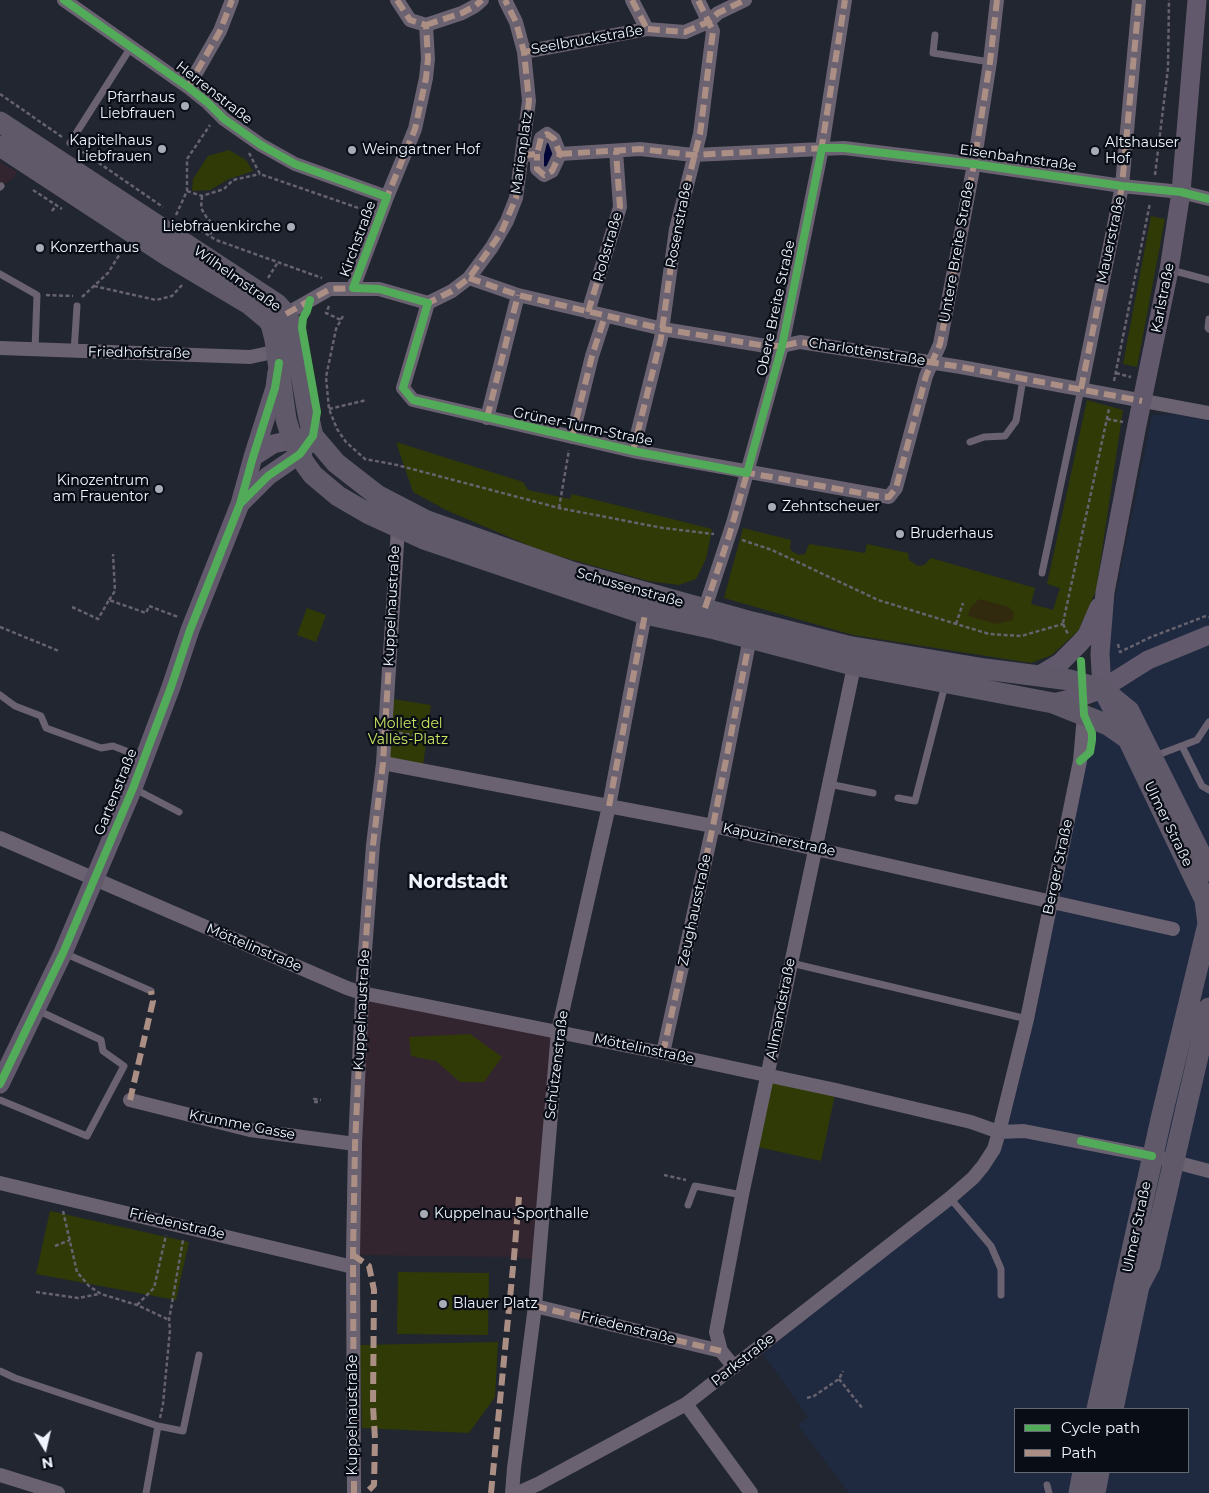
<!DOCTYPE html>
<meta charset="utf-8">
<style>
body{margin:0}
#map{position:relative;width:1209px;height:1493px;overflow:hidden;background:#212630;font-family:Montserrat,sans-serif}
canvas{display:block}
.legend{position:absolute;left:1014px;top:1408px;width:175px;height:65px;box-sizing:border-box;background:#090d15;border:1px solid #656972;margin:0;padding:6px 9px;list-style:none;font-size:15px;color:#eff4fe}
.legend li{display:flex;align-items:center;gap:10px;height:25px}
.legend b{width:25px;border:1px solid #656972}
.north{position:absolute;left:20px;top:1423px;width:50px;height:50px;-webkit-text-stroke:4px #090d15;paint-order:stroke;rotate:171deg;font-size:14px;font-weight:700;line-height:20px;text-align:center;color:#eff4fe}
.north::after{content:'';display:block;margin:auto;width:18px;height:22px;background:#eff4fe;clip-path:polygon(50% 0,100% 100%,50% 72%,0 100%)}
</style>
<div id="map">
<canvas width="1209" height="1493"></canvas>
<ul class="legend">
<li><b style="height:6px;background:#51ab58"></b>Cycle path</li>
<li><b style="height:6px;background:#ac8f84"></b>Path</li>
</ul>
<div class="north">N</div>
</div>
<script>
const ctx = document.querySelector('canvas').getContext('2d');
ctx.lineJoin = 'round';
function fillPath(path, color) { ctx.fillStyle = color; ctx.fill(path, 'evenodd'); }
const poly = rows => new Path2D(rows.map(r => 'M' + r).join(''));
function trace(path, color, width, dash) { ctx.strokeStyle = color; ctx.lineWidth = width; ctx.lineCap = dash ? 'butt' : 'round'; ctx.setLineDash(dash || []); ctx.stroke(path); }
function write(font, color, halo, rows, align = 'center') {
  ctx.font = font + ' Montserrat,sans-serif'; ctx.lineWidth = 4.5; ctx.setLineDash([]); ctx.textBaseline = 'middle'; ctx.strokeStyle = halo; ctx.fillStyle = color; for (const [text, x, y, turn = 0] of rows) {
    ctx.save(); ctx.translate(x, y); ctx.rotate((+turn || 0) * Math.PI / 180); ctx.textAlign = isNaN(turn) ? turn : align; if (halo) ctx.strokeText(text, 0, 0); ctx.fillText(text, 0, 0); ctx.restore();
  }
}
fillPath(poly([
 [1177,414,1209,421,1209,1493,849,1493,798,1425,808,1417,763,1354,984,1169,1057,906,1108,633,1152,415],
 [1015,1409,1188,1409,1188,1472,1015,1472]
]), '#1f2940');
fillPath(poly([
 [0,162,17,172,14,178,0,187],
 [362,993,558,1031,539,1260,514,1257,353,1255]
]), '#33252f');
fillPath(poly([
 [229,150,246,160,253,171,229,179,210,190,192,191,193,179,208,156],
 [1151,216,1165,219,1137,367,1123,364],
 [1087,400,1123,410,1096,591,1078,631,1052,655,1031,663,853,635,724,598,743,528,791,540,790,549,793,552,799,555,805,554,809,544,865,553,867,544,908,553,909,560,918,566,924,565,931,558,1035,588,1031,604,1053,610,1060,588,1047,584],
 [396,442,523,482,528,490,570,499,572,494,712,529,706,559,696,579,679,585,648,581,544,552,446,510,413,492],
 [307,608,326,615,316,642,297,635],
 [393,699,431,705,423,766,386,759],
 [470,1034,502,1057,484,1082,460,1082,436,1061,411,1056,409,1037],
 [768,1076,836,1090,821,1161,753,1146],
 [50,1211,189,1242,176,1300,36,1274],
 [398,1272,489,1273,488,1335,397,1334],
 [498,1342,495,1397,469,1433,362,1428,360,1345]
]), '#303a06');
fillPath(poly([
 [979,599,1009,607,1014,613,1013,620,996,624,968,616,970,608]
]), '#312a0f');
fillPath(poly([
 [546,140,552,149,553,155,551,163,543,170,543,144]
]), '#030738');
trace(poly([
 [0,94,62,137],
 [77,148,163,207],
 [249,153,260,174,367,211],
 [1155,175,1168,68,1169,0],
 [33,190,62,209],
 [187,191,202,196,224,189,233,180,260,174],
 [202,196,201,208,207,218,213,224,210,237],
 [52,211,57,204],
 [176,215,187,191,187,159,210,125],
 [189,223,216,240,322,278],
 [268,278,278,262],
 [94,286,156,300,172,296,182,285],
 [46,295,73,296],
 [82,297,108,273,123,249],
 [329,306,326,313,341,320],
 [343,316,336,329,326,377,329,409,337,429,346,442,365,459,397,465,559,508,663,528,714,534],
 [1116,373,1131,377],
 [1114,381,1150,203],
 [329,409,367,400],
 [1107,419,1123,422],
 [559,508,569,450],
 [742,540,772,550,878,600,989,634,1021,636,1063,624],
 [109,600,115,591,113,554],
 [72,607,98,619,109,600,146,613,149,606,178,617],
 [1063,623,1109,409],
 [956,624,963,603],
 [1063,624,1068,634],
 [0,627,59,651],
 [1118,644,1120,652,1151,637,1206,616,1209,617],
 [399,733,428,737],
 [318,1102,314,1102,314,1099,321,1100],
 [664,1175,686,1180],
 [63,1211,77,1272,89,1286,101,1294,137,1305,169,1320],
 [55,1246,70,1240],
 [36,1292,78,1298,99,1294],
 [137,1305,154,1288,166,1235],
 [839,1379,863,1409],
 [807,1398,814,1396,839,1379,843,1371],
 [160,1418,163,1404,170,1330,169,1320,183,1240]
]), '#66626e', 2.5, [4, 2.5]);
trace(poly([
 [935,35,933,53,990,62],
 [70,143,131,47],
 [0,187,1,186],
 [1171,270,1209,280],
 [0,274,37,295,35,350],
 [1209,319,1208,328,1209,329],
 [74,352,77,306],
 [970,442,984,437,1005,436,1016,421,1023,379],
 [1042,573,1081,389],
 [0,695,15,706,41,716,46,728,101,748,113,746,144,758],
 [1182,746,1202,786,1209,790],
 [1155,756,1197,740,1209,722],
 [829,784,873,793],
 [133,788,179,812],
 [898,798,915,801,945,685],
 [64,953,151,991],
 [791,963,1027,1019],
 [0,1100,87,1136,124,1066,103,1051,101,1040,37,1010],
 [950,1198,991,1246,1001,1269,1001,1295],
 [688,1205,695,1186,742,1195],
 [0,1371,15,1378,158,1426,146,1493],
 [158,1426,183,1431,199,1355],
 [1047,1485,1049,1493]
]), '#6a6171', 7);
trace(poly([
 [64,0,188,87,207,102,224,119,261,145,295,164,387,197],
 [397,0,410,20,426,25],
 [632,0,647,29],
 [426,25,462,13,475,6,482,0],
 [524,52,647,29,685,32,708,22,718,13,745,0],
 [188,87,220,31,232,0],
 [560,154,640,149,693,155,844,148,974,164,1122,186,1181,192,1209,199],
 [523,155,537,154,541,138,547,134,554,139,560,154,552,171,544,175,537,169,537,154],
 [469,278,518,295,663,329,766,346,782,346,800,342,961,367,1209,413],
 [353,288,387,197,415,129,426,78,428,59,426,25],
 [428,303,403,388,413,400,633,451,889,497,896,488,926,376,940,344,974,164,990,62,997,0],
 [588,312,620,207,616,151],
 [286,314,330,289,379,289,428,303,452,291,469,278,492,247,507,221,516,198,529,101,524,52,516,22,505,0],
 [0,348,250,357,278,351],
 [1081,389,1122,186,1139,0],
 [487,418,518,295],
 [572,437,592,356,605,316],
 [633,451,661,338,676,229,700,134,713,31,698,0],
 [708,616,705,608,733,523,782,346,822,148,845,0],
 [383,763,713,826,1173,929],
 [0,838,347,988,362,993,663,1053,836,1090,971,1122,999,1132,1024,1131,1152,1156,1209,1171],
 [663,1053,713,826,748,648],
 [130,1100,250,1130,355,1144],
 [0,1183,353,1267],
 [535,1306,721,1351],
 [734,1367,721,1351,716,1332,742,1195,856,657],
 [686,1404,751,1493],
 [0,1475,58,1493],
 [354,1493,353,1255,355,1144,363,978,373,845,383,763,398,528],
 [512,1493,514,1468,535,1306,558,1031,609,806,645,614],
 [518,1493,538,1484,686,1404,950,1198,973,1178,983,1166,994,1149,999,1132,1027,1019,1080,761,1084,715]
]), '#6a6171', 14);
trace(poly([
 [253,457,273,444,306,437],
 [241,503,268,476,300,454,309,442],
 [1038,676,1060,663,1079,644,1087,635,1099,607],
 [1053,703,1083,696,1102,689,1148,660,1209,635],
 [1128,739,1102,689,1100,654,1105,592,1137,425,1169,270,1181,192,1197,0],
 [0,1084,63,953,133,788,171,687,190,630,240,504,253,457,275,388,277,372]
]), '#625a6c', 19);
trace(poly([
 [0,122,277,304,286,314,293,329,308,414,313,436,336,463,377,495,427,521,569,571,752,622,847,646,985,669,1070,680,1102,689,1129,711,1209,871],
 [0,146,168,256,249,304,267,319,271,324,275,340,286,419,292,439,305,464,313,475,338,496,369,514,424,539,645,614,715,629,853,665,1053,703,1108,725,1128,739,1205,900,1208,924,1161,1119,1097,1409],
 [1113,1409,1139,1286,1150,1265,1209,1008],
 [1079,1493,1083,1472],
 [1095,1493,1099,1472]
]), '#5f596a', 21);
trace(poly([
 [397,0,410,20,426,25],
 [632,0,647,29],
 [426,25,462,13,475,6,482,0],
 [524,52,647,29,685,32,708,22,718,13,745,0],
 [188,87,220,31,232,0],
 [821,151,845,0],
 [560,154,640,149,693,155,825,148],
 [523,155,537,154,541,138,547,134,554,139,560,154,552,171,544,175,537,169,537,154],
 [385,202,415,129,426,78,428,59,426,25],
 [469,278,518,295,663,329,766,346,782,346,800,342,961,367,1142,401],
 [425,302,428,303,452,291,469,278,501,233,516,198,529,101,524,52,516,22,505,0],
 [588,312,620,207,616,151],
 [286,314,330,289,356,288],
 [1081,389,1122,186,1139,0],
 [487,418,518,295],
 [572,437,592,356,605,316],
 [633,451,661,338,676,229,700,134,713,31,698,0],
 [743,472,877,496,889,497,896,488,926,376,940,344,974,164,990,62,997,0],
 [705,608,729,536,748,470],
 [609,806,645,614],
 [663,1053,713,826,748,648],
 [130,1100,153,1001,151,991],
 [353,1255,369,1266,374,1290,373,1406,375,1439,374,1485,366,1493],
 [535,1306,721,1351],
 [354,1493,353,1255,355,1144,363,978,373,845,383,763,396,544],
 [491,1493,514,1257,519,1197]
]), '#ac8f84', 6, [12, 6]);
trace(poly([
 [64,0,188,87,207,102,224,119,261,145,295,164,387,197,353,288,379,289,428,303,403,388,413,400,633,451,747,473,782,346,822,148,844,148,974,164,1122,186,1181,192,1209,199],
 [242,502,268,476,300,454,313,436,317,412,302,328,303,318,307,311,310,300],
 [1080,761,1090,752,1092,740,1092,733,1084,715,1081,661],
 [0,1084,63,953,133,788,171,687,190,630,240,504,253,457,275,388,279,363],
 [1081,1141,1152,1156]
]), '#51ab58', 8);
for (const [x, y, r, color] of [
 [185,106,5,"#a7acb6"],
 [162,149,5,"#a7acb6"],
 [352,150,5,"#a7acb6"],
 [1095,151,5,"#a7acb6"],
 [291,227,5,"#a7acb6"],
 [40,248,5,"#a7acb6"],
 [159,489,5,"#a7acb6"],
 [772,507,5,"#a7acb6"],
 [900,534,5,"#a7acb6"],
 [424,1214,5,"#a7acb6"],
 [443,1304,5,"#a7acb6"]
]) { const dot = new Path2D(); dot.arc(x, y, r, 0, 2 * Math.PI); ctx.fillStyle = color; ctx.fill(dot); trace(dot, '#090d15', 2); }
write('14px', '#eff4fe', '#090d15', [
 ["Seelbruckstraße",587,40,-10],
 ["Herrenstraße",214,93,38],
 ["Marienplatz",522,153,-82],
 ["Eisenbahnstraße",1018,158,8],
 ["Rosenstraße",679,225,-79],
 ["Kirchstraße",358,239,-70],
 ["Mauerstraße",1111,240,-78],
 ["Roßstraße",608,247,-74],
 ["Untere Breite Straße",957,252,-80],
 ["Wilhelmstraße",237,279,35],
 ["Karlstraße",1163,298,-79],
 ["Obere Breite Straße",776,308,-78],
 ["Charlottenstraße",867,352,9],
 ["Friedhofstraße",139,353,1],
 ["Grüner-Turm-Straße",583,427,12],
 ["Schussenstraße",630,588,16],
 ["Kuppelnaustraße",392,606,-87],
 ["Gartenstraße",116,792,-68],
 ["Ulmer Straße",1168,824,64],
 ["Kapuzinerstraße",779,840,12],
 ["Berger Straße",1058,867,-78],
 ["Zeughausstraße",695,910,-78],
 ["Möttelinstraße",254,948,23],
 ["Allmandstraße",781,1009,-79],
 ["Kuppelnaustraße",362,1010,-87],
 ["Möttelinstraße",644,1049,12],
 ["Schützenstraße",557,1065,-83],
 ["Krumme Gasse",242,1125,11],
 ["Friedenstraße",177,1224,13],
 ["Ulmer Straße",1137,1227,-78],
 ["Friedenstraße",628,1328,14],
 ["Parkstraße",743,1360,-38],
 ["Kuppelnaustraße",353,1415,-90]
]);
write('14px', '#eff4fe', '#090d15', [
 ["Pfarrhaus",175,98,"right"],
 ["Liebfrauen",175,114,"right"],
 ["Kapitelhaus",152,141,"right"],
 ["Liebfrauen",152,157,"right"],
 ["Altshauser",1105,143],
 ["Hof",1105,159],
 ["Weingartner Hof",362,150],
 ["Liebfrauenkirche",281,227,"right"],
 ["Konzerthaus",50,248],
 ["Kinozentrum",149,481,"right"],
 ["am Frauentor",149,497,"right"],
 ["Zehntscheuer",782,507],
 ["Bruderhaus",910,534],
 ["Kuppelnau-Sporthalle",434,1214],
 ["Blauer Platz",453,1304]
], 'left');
write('14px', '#c7e363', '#090d15', [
 ["Mollet del",408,724],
 ["Vallès-Platz",408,740]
]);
write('bold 19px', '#eff4fe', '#090d15', [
 ["Nordstadt",458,882]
]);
</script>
